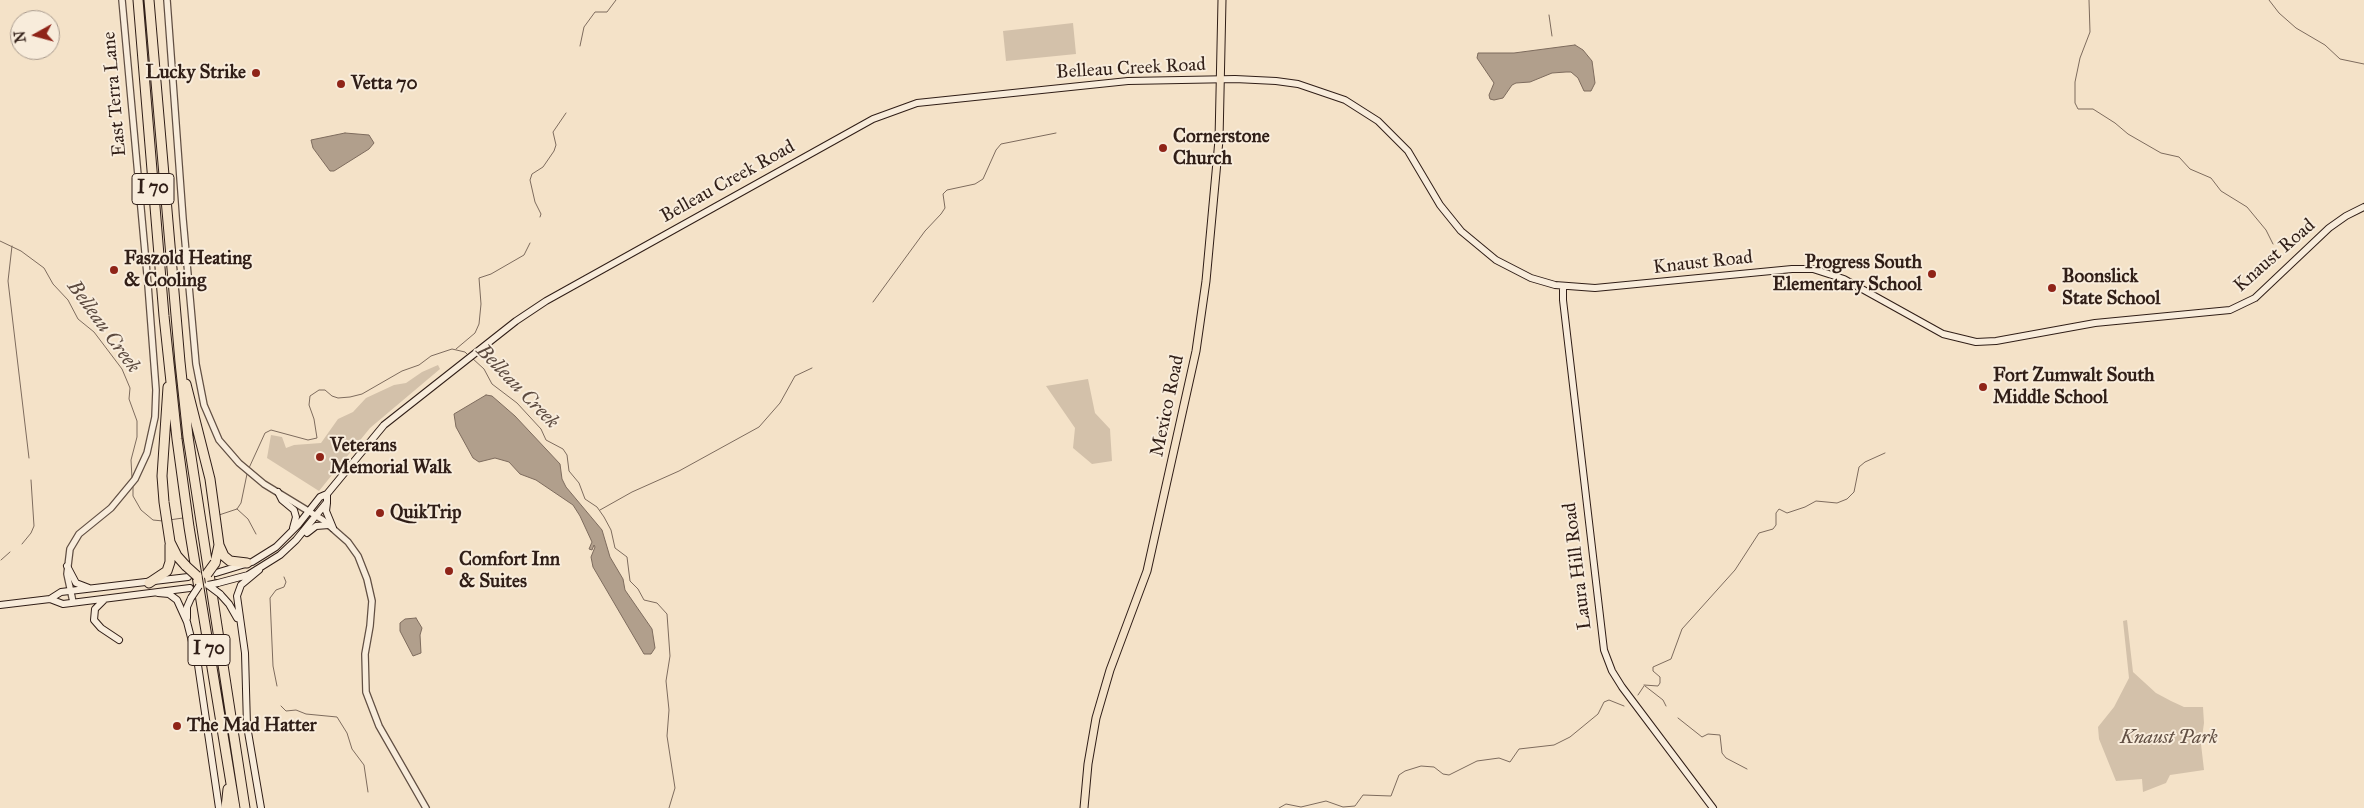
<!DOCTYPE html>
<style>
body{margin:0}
#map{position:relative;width:2364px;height:808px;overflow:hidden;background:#f4e2c8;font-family:"IM FELL Great Primer",serif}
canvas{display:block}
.north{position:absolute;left:10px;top:10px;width:50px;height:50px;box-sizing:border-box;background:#f8ecdb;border:1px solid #a89a8d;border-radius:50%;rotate:263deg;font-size:14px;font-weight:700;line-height:20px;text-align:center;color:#301e17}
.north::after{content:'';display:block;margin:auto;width:18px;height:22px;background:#8f2418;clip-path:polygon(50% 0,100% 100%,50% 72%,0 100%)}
</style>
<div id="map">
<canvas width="2364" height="808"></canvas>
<div class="north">N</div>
</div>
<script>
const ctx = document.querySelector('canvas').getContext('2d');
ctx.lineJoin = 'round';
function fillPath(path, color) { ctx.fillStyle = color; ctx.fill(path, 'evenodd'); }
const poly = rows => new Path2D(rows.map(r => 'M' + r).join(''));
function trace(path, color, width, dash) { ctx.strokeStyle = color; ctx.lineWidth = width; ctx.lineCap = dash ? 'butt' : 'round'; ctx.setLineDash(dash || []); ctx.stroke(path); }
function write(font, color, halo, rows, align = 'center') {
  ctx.font = font + ' "IM FELL Great Primer",serif'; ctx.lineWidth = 4; ctx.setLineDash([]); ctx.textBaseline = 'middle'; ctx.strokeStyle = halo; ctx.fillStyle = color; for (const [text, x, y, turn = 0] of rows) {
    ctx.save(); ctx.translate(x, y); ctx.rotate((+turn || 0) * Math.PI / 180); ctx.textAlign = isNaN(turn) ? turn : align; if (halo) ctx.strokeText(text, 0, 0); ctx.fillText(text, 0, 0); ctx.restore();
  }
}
fillPath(poly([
 [1073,23,1076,54,1006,61,1003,31],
 [438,365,440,369,370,428,319,491,267,458,271,435,282,437,286,448,294,445,321,443,338,419,353,412,366,398,394,385,406,383,422,372],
 [1088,379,1095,413,1110,429,1112,461,1092,464,1073,448,1075,428,1046,386],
 [2127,620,2133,672,2156,693,2171,701,2184,707,2203,707,2204,723,2201,744,2204,770,2170,775,2166,783,2143,792,2142,779,2116,781,2099,739,2098,727,2114,707,2129,678,2123,621]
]), '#d3c1aa');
const water = poly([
 [1575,45,1583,50,1592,61,1595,83,1591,91,1584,91,1578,78,1571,72,1566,72,1552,73,1530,82,1516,83,1512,85,1503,98,1494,100,1490,99,1489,95,1494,83,1477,58,1478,53,1514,53,1575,45],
 [345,133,369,135,374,143,369,149,334,171,330,171,313,148,311,140,345,133],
 [486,395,492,396,515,416,560,464,562,479,566,487,602,530,610,557,623,579,625,590,652,629,655,648,651,654,644,654,593,567,591,557,595,547,594,545,592,550,589,549,592,542,580,516,573,505,536,480,520,474,509,462,495,458,479,462,473,458,456,427,454,414,486,395],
 [416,618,422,628,420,635,421,653,413,656,400,631,400,623,405,619,416,618]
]);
fillPath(water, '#b19f8c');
trace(water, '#7d6b5d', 1);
trace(poly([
 [2089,0,2090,32,2080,58,2075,82,2075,103,2078,109,2093,109,2115,123,2128,134,2161,153,2179,157,2190,169,2211,178,2221,191,2247,207,2266,230,2273,244],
 [2269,0,2279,13,2296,28,2325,45,2340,59,2364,64],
 [1549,15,1552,36],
 [580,46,584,27,595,12,607,12,616,0],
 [540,217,541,214,535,202,530,180,532,174,543,167,554,151,556,145,553,132,566,113],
 [0,241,21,251,44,268,53,284,68,300,78,319,94,332,122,369,130,388,129,399,137,421,137,437,131,460,132,478],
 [12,246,8,281,29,458],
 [873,302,925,231,941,214,945,208,943,194,947,190,975,184,983,179,996,150,1001,144,1056,133],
 [456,349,475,333,479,324,481,304,479,278,491,274,524,255,530,243],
 [472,358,484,369,492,384,517,403,541,429,546,440,563,449,567,455,569,471,579,483,585,499,597,507,604,517,611,530,615,548,627,557,630,581,638,589,644,600,657,603,667,614,670,656,666,681,669,710,667,736,675,788,669,808],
 [249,468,265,433,271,430,308,440,317,438,314,419,309,405,310,396,319,390,325,390,332,396,338,398,350,397,362,394,402,371,419,365,431,356,452,349,465,352,469,356],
 [133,487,133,496,141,510,153,520,163,521],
 [237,509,248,519,256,534],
 [600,510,632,492,679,471,759,427,780,403,795,376,812,368],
 [219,515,237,509,241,503,247,474],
 [169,520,183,518],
 [22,544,31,533,34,526,31,480],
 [1,560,10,552],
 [1644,685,1658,686,1660,683,1660,677,1653,671,1653,667,1671,659,1682,629,1735,570,1759,533,1773,529,1776,525,1776,513,1779,509,1787,513,1805,507,1816,501,1837,503,1847,499,1854,492,1859,467,1865,462,1885,453],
 [277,686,273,666,270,598,276,590,284,587,286,582,284,577],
 [1645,686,1663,700,1666,706],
 [1638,695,1644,686],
 [281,706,286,711,296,710,306,714,337,717,347,733,352,749,364,765,368,792],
 [1678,718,1702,737,1708,734,1720,735,1722,753,1726,758,1747,769],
 [1279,808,1286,804,1301,807,1326,801,1343,807,1355,806,1363,795,1391,796,1399,775,1405,771,1421,766,1434,767,1443,774,1449,775,1477,761,1499,758,1510,762,1519,749,1554,745,1570,737,1598,714,1604,702,1609,700,1624,706]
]), '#7d6b5d', 1);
const tertiary = poly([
 [167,0,183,219,196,364,204,405,219,440,239,463,264,484,323,520,348,542,358,556,367,579,372,601,370,626,365,654,366,692,379,726,426,808],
 [73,602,67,574,70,549,79,534,111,508,135,479,147,453,155,417,156,390,148,285,122,0]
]);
const secondary = poly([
 [1563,286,1563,300,1604,650,1612,671,1622,687,1713,808],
 [278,492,282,500,294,510,296,517,293,528],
 [327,503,326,511,333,528],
 [307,533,316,526,329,525],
 [67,566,76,583,89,588],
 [259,570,241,585,237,596,245,653,247,726,261,808],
 [216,573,252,562,276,547,298,525,320,497,327,494,384,425,516,321,546,301,873,119,917,103,1128,81,1235,79,1276,81,1298,84,1345,100,1378,121,1408,151,1440,205,1461,231,1496,260,1531,278,1555,285,1595,288,1792,269,1813,269,1844,279,1943,334,1976,342,1996,341,2095,323,2230,310,2255,298,2329,228,2346,216,2364,207],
 [218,583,248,575,280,555,296,540,327,502,327,494],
 [158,593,169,594,177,600,187,622,198,665,219,808],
 [220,594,229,604,237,618],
 [50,599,63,604,190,588],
 [105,599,95,609,94,620,101,628,119,640],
 [0,605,50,599,61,592,188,577],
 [187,618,187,607,191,598]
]);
const primary = poly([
 [1084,808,1088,764,1096,718,1110,670,1147,571,1196,351,1206,281,1219,140,1222,0]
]);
const motorway = poly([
 [138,0,164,316,177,439,189,527,235,808],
 [149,0,180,362,188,437,245,808],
 [186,384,210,479,219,545,215,563],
 [168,387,162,476,164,502,170,542,177,556,186,566],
 [219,545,224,556,230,561,247,563],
 [149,583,167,571,170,562,170,545],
 [226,808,228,789]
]);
trace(tertiary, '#614f43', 8);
trace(secondary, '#301e17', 8);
trace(primary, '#301e17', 9);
trace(motorway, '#301e17', 11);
trace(tertiary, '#f8ecdb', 5.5);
trace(secondary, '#f8ecdb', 6);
trace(primary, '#f4e2c8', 7);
trace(motorway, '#f4e2c8', 9);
const secondaryBridge = poly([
 [208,585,220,594],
 [208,585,218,583],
 [191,598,199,586]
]);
const motorwayBridge = poly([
 [186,566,197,576],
 [207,574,215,563]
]);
trace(secondaryBridge, '#301e17', 8, []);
trace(motorwayBridge, '#301e17', 11, []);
trace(secondaryBridge, '#f8ecdb', 6);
trace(motorwayBridge, '#f4e2c8', 9);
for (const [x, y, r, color] of [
 [256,73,5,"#8f2418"],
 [341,84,5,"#8f2418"],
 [1163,148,5,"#8f2418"],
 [114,270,5,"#8f2418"],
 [1932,274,5,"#8f2418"],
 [2052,288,5,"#8f2418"],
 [1983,387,5,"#8f2418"],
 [320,457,5,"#8f2418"],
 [380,513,5,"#8f2418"],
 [449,571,5,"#8f2418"],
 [177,726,5,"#8f2418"]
]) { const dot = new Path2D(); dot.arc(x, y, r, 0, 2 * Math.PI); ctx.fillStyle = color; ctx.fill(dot); trace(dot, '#f8ecdb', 2); }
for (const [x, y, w] of [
 [153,189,42],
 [209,650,42]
]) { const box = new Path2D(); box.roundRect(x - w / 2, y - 15.5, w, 31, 4); ctx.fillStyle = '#f8ecdb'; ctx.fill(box); trace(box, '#301e17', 1); }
write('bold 18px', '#301e17', null, [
 ["I 70",153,189],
 ["I 70",209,650]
]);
write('19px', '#301e17', '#f8ecdb', [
 ["Belleau Creek Road",1131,69,-3],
 ["East Terra Lane",115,94,-95],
 ["Belleau Creek Road",728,182,-29],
 ["Knaust Road",2275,256,-41],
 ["Knaust Road",1703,263,-6],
 ["Mexico Road",1168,406,-78],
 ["Laura Hill Road",1578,566,-97]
]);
write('bold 19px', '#301e17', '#f8ecdb', [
 ["Lucky Strike",246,73,"right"],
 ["Vetta 70",351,84],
 ["Cornerstone",1173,137],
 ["Church",1173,159],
 ["Faszold Heating",124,259],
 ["& Cooling",124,281],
 ["Progress South",1922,263,"right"],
 ["Elementary School",1922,285,"right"],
 ["Boonslick",2062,277],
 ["State School",2062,299],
 ["Fort Zumwalt South",1993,376],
 ["Middle School",1993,398],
 ["Veterans",330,446],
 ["Memorial Walk",330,468],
 ["QuikTrip",390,513],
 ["Comfort Inn",459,560],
 ["& Suites",459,582],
 ["The Mad Hatter",187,726]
], 'left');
write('italic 19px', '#614f43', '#f8ecdb', [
 ["Knaust Park",2169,738]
]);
write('italic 20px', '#5d4b40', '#f8ecdb', [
 ["Belleau Creek",103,327,54],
 ["Belleau Creek",517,387,46]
]);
</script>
